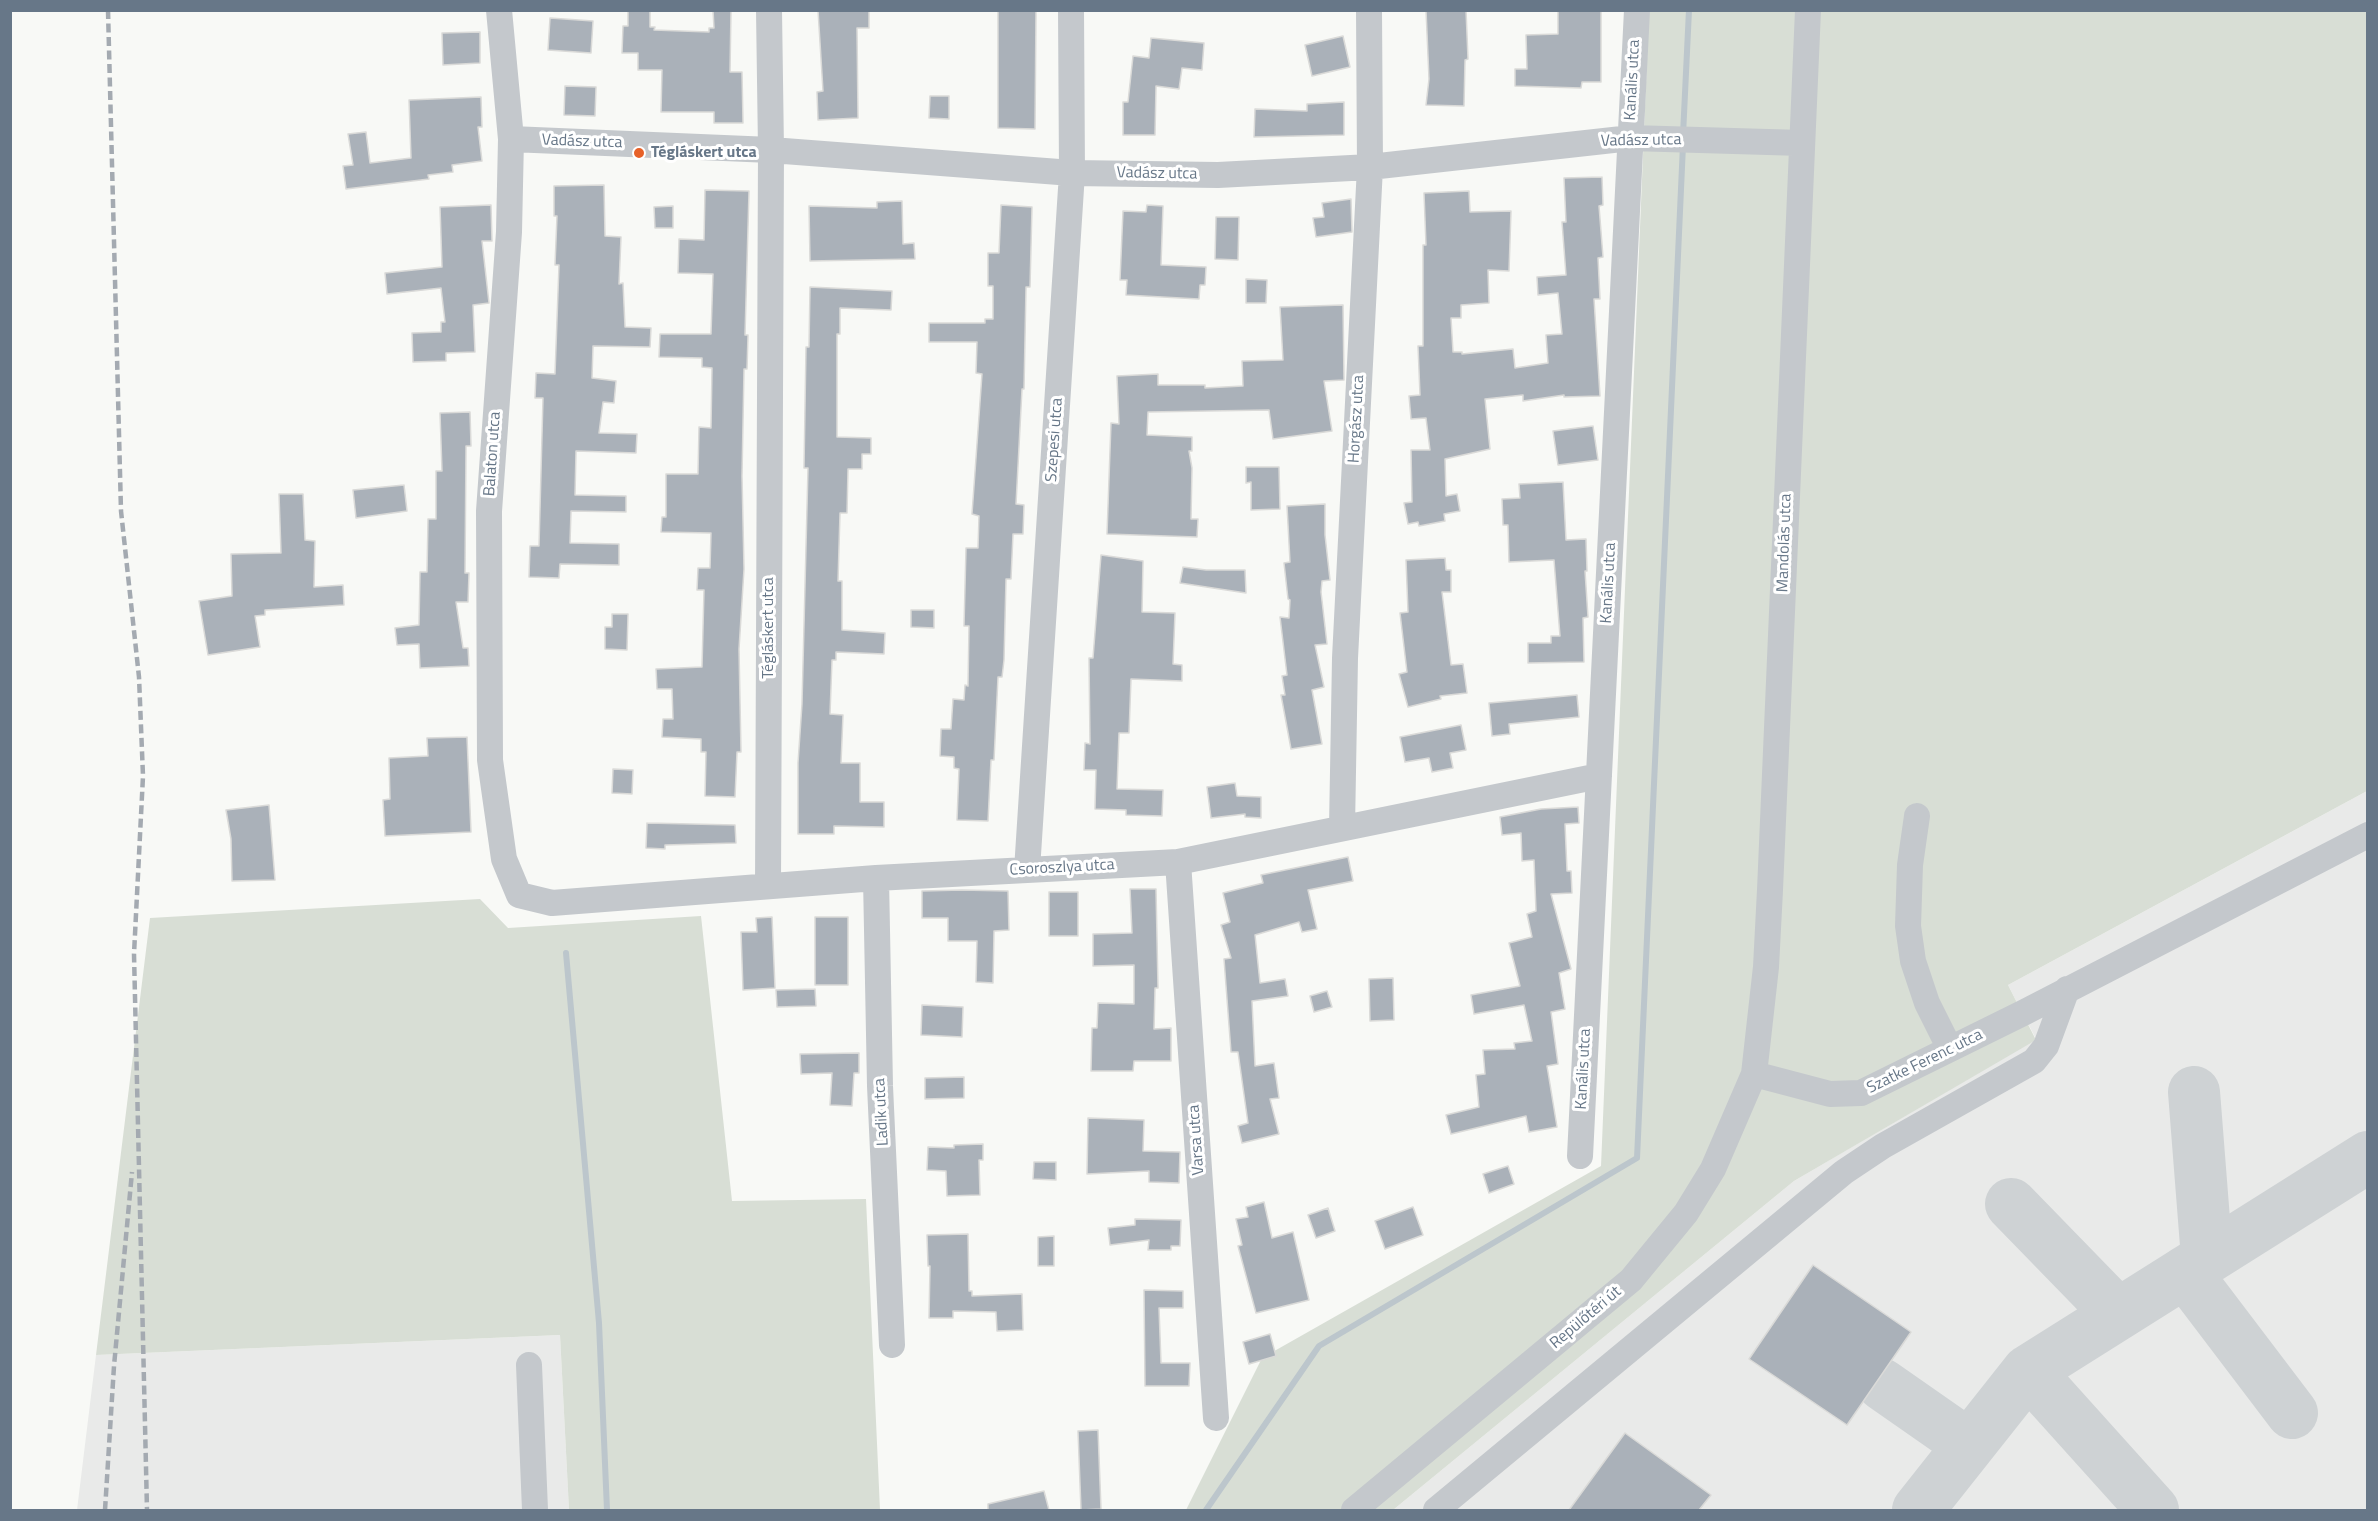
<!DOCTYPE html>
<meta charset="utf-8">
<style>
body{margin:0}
#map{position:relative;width:2378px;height:1521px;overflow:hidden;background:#f8f9f6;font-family:"Titillium Web",sans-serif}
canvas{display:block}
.frame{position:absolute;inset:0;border:12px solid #677788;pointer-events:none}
</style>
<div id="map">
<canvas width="2378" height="1521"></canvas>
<div class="frame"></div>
</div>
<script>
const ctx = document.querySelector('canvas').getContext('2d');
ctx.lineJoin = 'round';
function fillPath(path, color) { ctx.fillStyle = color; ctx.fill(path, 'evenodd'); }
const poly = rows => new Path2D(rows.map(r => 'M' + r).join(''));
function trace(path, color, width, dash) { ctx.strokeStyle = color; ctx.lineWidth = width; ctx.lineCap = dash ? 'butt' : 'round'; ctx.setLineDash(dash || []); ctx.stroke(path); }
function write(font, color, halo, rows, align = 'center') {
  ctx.font = font + ' "Titillium Web",sans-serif'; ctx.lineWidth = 6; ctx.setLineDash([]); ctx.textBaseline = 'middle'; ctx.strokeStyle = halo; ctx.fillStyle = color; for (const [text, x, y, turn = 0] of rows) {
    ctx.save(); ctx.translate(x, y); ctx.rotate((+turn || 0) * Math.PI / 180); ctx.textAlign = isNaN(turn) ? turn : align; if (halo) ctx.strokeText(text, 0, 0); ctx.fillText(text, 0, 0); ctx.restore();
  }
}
fillPath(poly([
 [2367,791,2367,1510,1393,1510,1794,1181,2036,1039,2008,985],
 [560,1335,569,1510,77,1510,96,1355]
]), '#e9eae9');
fillPath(poly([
 [1649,11,2367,11,2367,791,2008,985,2036,1040,1794,1181,1393,1510,1186,1510,1262,1358,1601,1166],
 [480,899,508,928,701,916,732,1201,866,1199,880,1510,569,1510,560,1335,96,1355,150,918]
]), '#d8ded5');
trace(poly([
 [1683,135,1689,10],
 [566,953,599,1323,607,1510],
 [1206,1510,1319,1346,1637,1158,1683,145]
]), '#bcc6cc', 6);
trace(poly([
 [2194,1092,2207,1258],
 [2011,1204,2118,1314],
 [2185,1272,2292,1413],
 [2028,1371,2153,1510],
 [1883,1385,1969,1445],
 [1918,1510,2028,1371,2368,1157]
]), '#ced2d4', 52);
const building = poly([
 [628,10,650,10,650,27,655,27,654,30,709,32,709,28,714,28,713,10,731,10,730,72,742,72,743,123,714,123,714,112,661,112,662,70,638,70,638,53,622,53,623,26,628,26,628,10],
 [818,10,869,10,869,28,857,28,858,118,818,120,817,92,823,91,818,10],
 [998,10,1036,10,1035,129,998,128,998,10],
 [1426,10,1466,10,1468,59,1465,60,1464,106,1426,105,1429,79,1426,10],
 [1558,10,1601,10,1601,82,1582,82,1581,88,1515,86,1515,69,1527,69,1526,35,1558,34,1558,10],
 [550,18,593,21,591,53,548,50,550,18],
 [480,32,480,63,443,65,442,33,480,32],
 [1343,36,1350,67,1312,76,1305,45,1343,36],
 [1151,38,1204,43,1202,70,1182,68,1179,89,1156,86,1155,135,1123,135,1123,102,1128,102,1133,56,1149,58,1151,38],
 [565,86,596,87,595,116,564,115,565,86],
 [930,96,949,96,949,119,929,118,930,96],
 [481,97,482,127,478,127,482,161,452,165,453,172,428,175,429,179,346,189,343,166,353,165,348,134,366,132,370,163,411,158,409,100,481,97],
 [1344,102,1344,135,1254,137,1255,109,1307,111,1307,104,1344,102],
 [1602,177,1603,205,1599,206,1603,257,1598,258,1600,299,1594,299,1600,396,1564,397,1564,395,1523,401,1523,395,1485,399,1490,449,1445,459,1446,496,1457,494,1460,511,1444,514,1445,521,1419,526,1418,522,1408,524,1404,503,1412,502,1411,450,1430,450,1426,418,1411,419,1409,396,1420,395,1418,346,1423,346,1423,245,1426,245,1424,193,1469,191,1470,212,1511,211,1509,271,1488,270,1489,303,1461,305,1461,318,1451,318,1453,352,1462,352,1462,354,1513,349,1515,368,1548,363,1546,335,1562,334,1558,293,1538,295,1537,277,1566,275,1562,222,1566,222,1564,178,1602,177],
 [604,185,605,236,621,237,619,284,623,283,625,327,651,328,650,347,593,346,592,378,616,381,614,403,603,402,599,433,637,434,636,453,576,451,575,495,626,496,626,512,571,511,570,543,619,544,619,565,560,564,559,578,529,577,530,546,539,546,543,398,535,398,536,373,555,374,559,265,555,265,557,216,554,216,554,186,604,185],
 [705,190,749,191,745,335,748,335,747,369,744,369,742,476,744,569,739,649,741,752,737,752,735,797,705,796,706,752,701,752,701,739,662,737,663,719,673,719,672,689,657,689,656,669,702,667,704,590,697,590,698,568,710,568,711,533,661,532,662,517,666,517,666,474,698,474,699,427,711,428,712,368,702,367,702,358,659,357,660,334,711,334,713,274,678,273,679,239,704,240,705,190],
 [1351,199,1352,232,1316,237,1313,218,1324,217,1322,203,1351,199],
 [902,201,903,244,914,243,915,259,810,261,809,206,877,208,877,202,902,201],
 [491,205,492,241,482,241,489,303,473,305,475,352,446,353,446,361,413,362,412,333,441,332,441,322,445,322,441,288,387,294,385,273,442,267,440,207,491,205],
 [1001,205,1032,207,1030,287,1026,287,1024,389,1022,389,1016,504,1024,505,1023,534,1013,534,1011,579,1006,579,1004,660,1002,677,998,677,994,760,991,760,988,821,957,820,959,769,954,768,954,757,940,756,941,729,951,729,953,699,964,700,965,685,968,686,969,626,964,626,966,548,978,548,979,516,972,514,982,374,976,373,977,342,929,342,929,323,985,323,985,319,993,319,993,286,988,286,988,253,999,253,1001,205],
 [1147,205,1163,206,1161,265,1206,267,1205,285,1200,285,1199,299,1126,295,1127,280,1120,280,1123,211,1146,212,1147,205],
 [673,206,673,228,655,228,654,207,673,206],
 [1216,217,1239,217,1238,260,1215,259,1216,217],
 [1246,279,1267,280,1266,303,1246,303,1246,279],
 [810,287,892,291,891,310,840,308,840,334,837,334,837,437,871,438,871,454,862,454,862,469,848,469,847,513,840,513,838,581,842,581,842,630,885,633,884,654,836,652,836,660,832,660,830,714,843,715,841,763,860,763,860,802,884,802,884,827,834,826,834,834,798,834,798,763,802,704,808,468,804,468,806,347,809,347,810,287],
 [1343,305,1344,380,1324,381,1332,431,1273,439,1269,410,1148,412,1147,435,1192,437,1192,451,1189,451,1192,468,1191,519,1198,519,1197,537,1107,534,1111,423,1119,424,1117,376,1158,374,1158,385,1205,385,1205,388,1243,386,1242,361,1283,360,1280,307,1343,305],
 [470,412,471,446,466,446,465,573,469,573,468,602,456,602,463,648,468,648,469,666,420,668,419,644,397,645,395,628,419,625,420,572,427,572,428,519,436,519,436,471,442,471,440,413,470,412],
 [1593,426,1598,460,1558,465,1553,431,1593,426],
 [1246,467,1279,467,1280,509,1251,510,1251,482,1246,483,1246,467],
 [1563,482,1566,540,1586,539,1587,571,1585,571,1588,617,1583,618,1584,662,1528,663,1528,643,1551,643,1551,636,1560,636,1554,560,1509,562,1508,525,1503,525,1502,499,1520,498,1519,484,1563,482],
 [404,485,407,511,356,518,353,490,404,485],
 [279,494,303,494,305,540,315,541,314,587,343,585,344,605,265,610,265,615,255,616,260,647,208,655,199,601,232,596,231,554,281,553,279,494],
 [1325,504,1325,535,1330,580,1322,581,1321,592,1327,644,1315,645,1324,687,1312,690,1322,744,1291,749,1281,695,1285,695,1282,676,1287,675,1280,617,1289,618,1290,600,1288,599,1284,563,1290,562,1287,506,1325,504],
 [1101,555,1143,561,1142,612,1175,613,1173,664,1182,665,1182,681,1131,679,1129,733,1119,733,1117,789,1163,790,1162,816,1126,815,1126,810,1095,809,1096,770,1084,770,1085,743,1090,744,1089,658,1093,658,1101,555],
 [1445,558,1446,570,1451,570,1451,592,1442,592,1451,665,1463,664,1467,693,1440,696,1441,699,1408,707,1399,674,1407,672,1400,613,1408,612,1406,560,1445,558],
 [1183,567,1206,570,1245,570,1246,593,1180,583,1183,567],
 [911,610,934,610,934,628,911,627,911,610],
 [612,614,628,614,627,650,605,649,605,627,612,627,612,614],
 [1577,695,1579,717,1509,724,1510,734,1492,736,1489,703,1577,695],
 [1461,725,1466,750,1450,753,1453,768,1432,772,1429,758,1405,762,1400,737,1461,725],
 [467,737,471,832,385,836,383,800,390,799,389,758,428,756,427,738,467,737],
 [613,769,633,770,632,794,612,793,613,769],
 [1235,783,1237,796,1261,797,1261,818,1245,817,1245,814,1211,818,1207,787,1235,783],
 [269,805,275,880,232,881,231,839,226,810,269,805],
 [1578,807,1579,823,1565,824,1567,871,1571,871,1572,893,1551,894,1571,969,1559,973,1565,1009,1551,1012,1558,1064,1547,1066,1557,1127,1529,1132,1526,1116,1451,1134,1446,1115,1479,1107,1476,1075,1485,1074,1483,1050,1515,1049,1514,1043,1532,1041,1524,1005,1474,1014,1471,995,1520,986,1509,943,1532,937,1527,914,1536,911,1534,860,1522,861,1521,833,1502,835,1500,817,1541,809,1578,807],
 [647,823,735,825,736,843,665,845,665,849,646,848,647,823],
 [1348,857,1353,881,1308,890,1317,929,1302,932,1299,922,1255,935,1260,983,1285,979,1288,996,1252,1001,1255,1066,1274,1063,1279,1098,1270,1099,1279,1134,1242,1143,1238,1126,1248,1123,1238,1052,1231,1052,1224,959,1231,958,1221,925,1230,922,1223,893,1263,883,1261,875,1348,857],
 [1130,889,1156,889,1158,988,1155,988,1154,1029,1171,1028,1171,1061,1134,1061,1133,1071,1091,1071,1092,1028,1097,1028,1098,1003,1134,1004,1134,965,1093,966,1093,934,1132,933,1130,889],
 [962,890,1008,891,1009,930,994,931,993,983,976,982,977,941,948,941,948,918,922,918,922,891,962,890],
 [1049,892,1078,892,1078,936,1049,936,1049,892],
 [772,917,775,988,743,990,741,932,757,932,756,918,772,917],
 [815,917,848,917,848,985,815,985,815,917],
 [1393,978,1394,1020,1370,1021,1369,979,1393,978],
 [815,989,816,1006,777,1007,776,990,815,989],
 [1327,991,1332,1007,1314,1012,1310,996,1327,991],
 [922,1005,963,1007,962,1037,921,1035,922,1005],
 [859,1053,859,1073,854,1073,852,1106,830,1105,832,1073,801,1074,800,1054,859,1053],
 [964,1077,964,1098,925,1099,925,1078,964,1077],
 [1088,1118,1144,1120,1143,1151,1180,1152,1179,1183,1149,1182,1149,1171,1087,1174,1088,1118],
 [983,1144,983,1160,979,1160,980,1195,947,1196,946,1171,927,1170,928,1147,954,1148,954,1145,983,1144],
 [1034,1162,1056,1162,1056,1180,1033,1179,1034,1162],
 [1508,1166,1514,1184,1489,1193,1483,1174,1508,1166],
 [1264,1202,1272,1238,1293,1232,1309,1300,1256,1313,1238,1246,1242,1245,1236,1219,1248,1217,1246,1207,1264,1202],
 [1413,1207,1423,1235,1385,1249,1375,1221,1413,1207],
 [1328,1208,1335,1231,1316,1238,1308,1215,1328,1208],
 [1135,1219,1181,1220,1180,1246,1171,1246,1171,1250,1148,1250,1149,1240,1110,1245,1108,1228,1135,1225,1135,1219],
 [968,1234,969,1291,972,1291,972,1296,1022,1294,1023,1330,997,1331,996,1312,953,1311,953,1318,929,1318,930,1266,928,1266,927,1235,968,1234],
 [1054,1236,1054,1266,1038,1266,1038,1237,1054,1236],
 [1813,1265,1911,1332,1847,1425,1749,1359,1813,1265],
 [1144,1290,1183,1291,1183,1308,1159,1308,1161,1363,1190,1363,1189,1386,1145,1386,1144,1290],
 [1270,1334,1276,1356,1249,1364,1243,1342,1270,1334],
 [1098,1430,1101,1509,1081,1510,1078,1431,1098,1430],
 [1625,1433,1711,1495,1699,1510,1569,1510,1625,1433],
 [1044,1491,1049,1510,988,1510,988,1504,1044,1491]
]);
fillPath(building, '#aab1b9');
trace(building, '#dadad8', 1.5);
trace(poly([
 [499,10,511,139,509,232,489,511,490,760,504,859,519,895,552,903,876,878,1178,862,1599,776],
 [511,139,771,150,1072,173,1218,175,1370,167,1631,138,1802,143],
 [1917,816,1910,865,1908,926,1913,961,1927,1003,1950,1049],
 [1342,828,1345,658,1370,167,1369,10],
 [1178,862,1216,1418],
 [1027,870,1072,173,1071,10],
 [876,878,880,1086,892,1345],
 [768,886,771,150,769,10],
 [1754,1074,1830,1094,1861,1093,2023,1013,2368,835],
 [1580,1156,1637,10],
 [529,1365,535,1510],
 [1354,1510,1631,1280,1686,1213,1713,1169,1754,1074,1766,967,1770,890,1808,10],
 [1436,1510,1844,1172,1883,1146,2034,1061,2046,1046,2067,989]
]), '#c4c8cc', 26);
trace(poly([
 [108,10,121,511,139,677,143,776,134,954,147,1510],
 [105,1510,114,1366,132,1172]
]), '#a4aab1', 4.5, [9, 4.5]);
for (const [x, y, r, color] of [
 [639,153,6,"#e76128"]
]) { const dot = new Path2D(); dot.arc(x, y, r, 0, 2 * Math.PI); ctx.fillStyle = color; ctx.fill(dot); trace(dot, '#fff', 2); }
write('16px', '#677788', '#fff', [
 ["Kanális utca",1633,80,-87],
 ["Vadász utca",1641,141,-1],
 ["Vadász utca",582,142,2],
 ["Vadász utca",1157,174,1],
 ["Horgász utca",1357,419,-87],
 ["Szepesi utca",1055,440,-86],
 ["Balaton utca",493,454,-86],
 ["Mandolás utca",1785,543,-88],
 ["Kanális utca",1609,583,-87],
 ["Tégláskert utca",769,628,-90],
 ["Csoroszlya utca",1062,868,-3],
 ["Szatke Ferenc utca",1925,1062,-26],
 ["Kanális utca",1584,1069,-87],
 ["Ladik utca",882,1112,-93],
 ["Varsa utca",1197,1140,-94],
 ["Repülőtéri út",1586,1318,-40]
]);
write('bold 16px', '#677788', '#fff', [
 ["Tégláskert utca",651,153]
], 'left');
</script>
